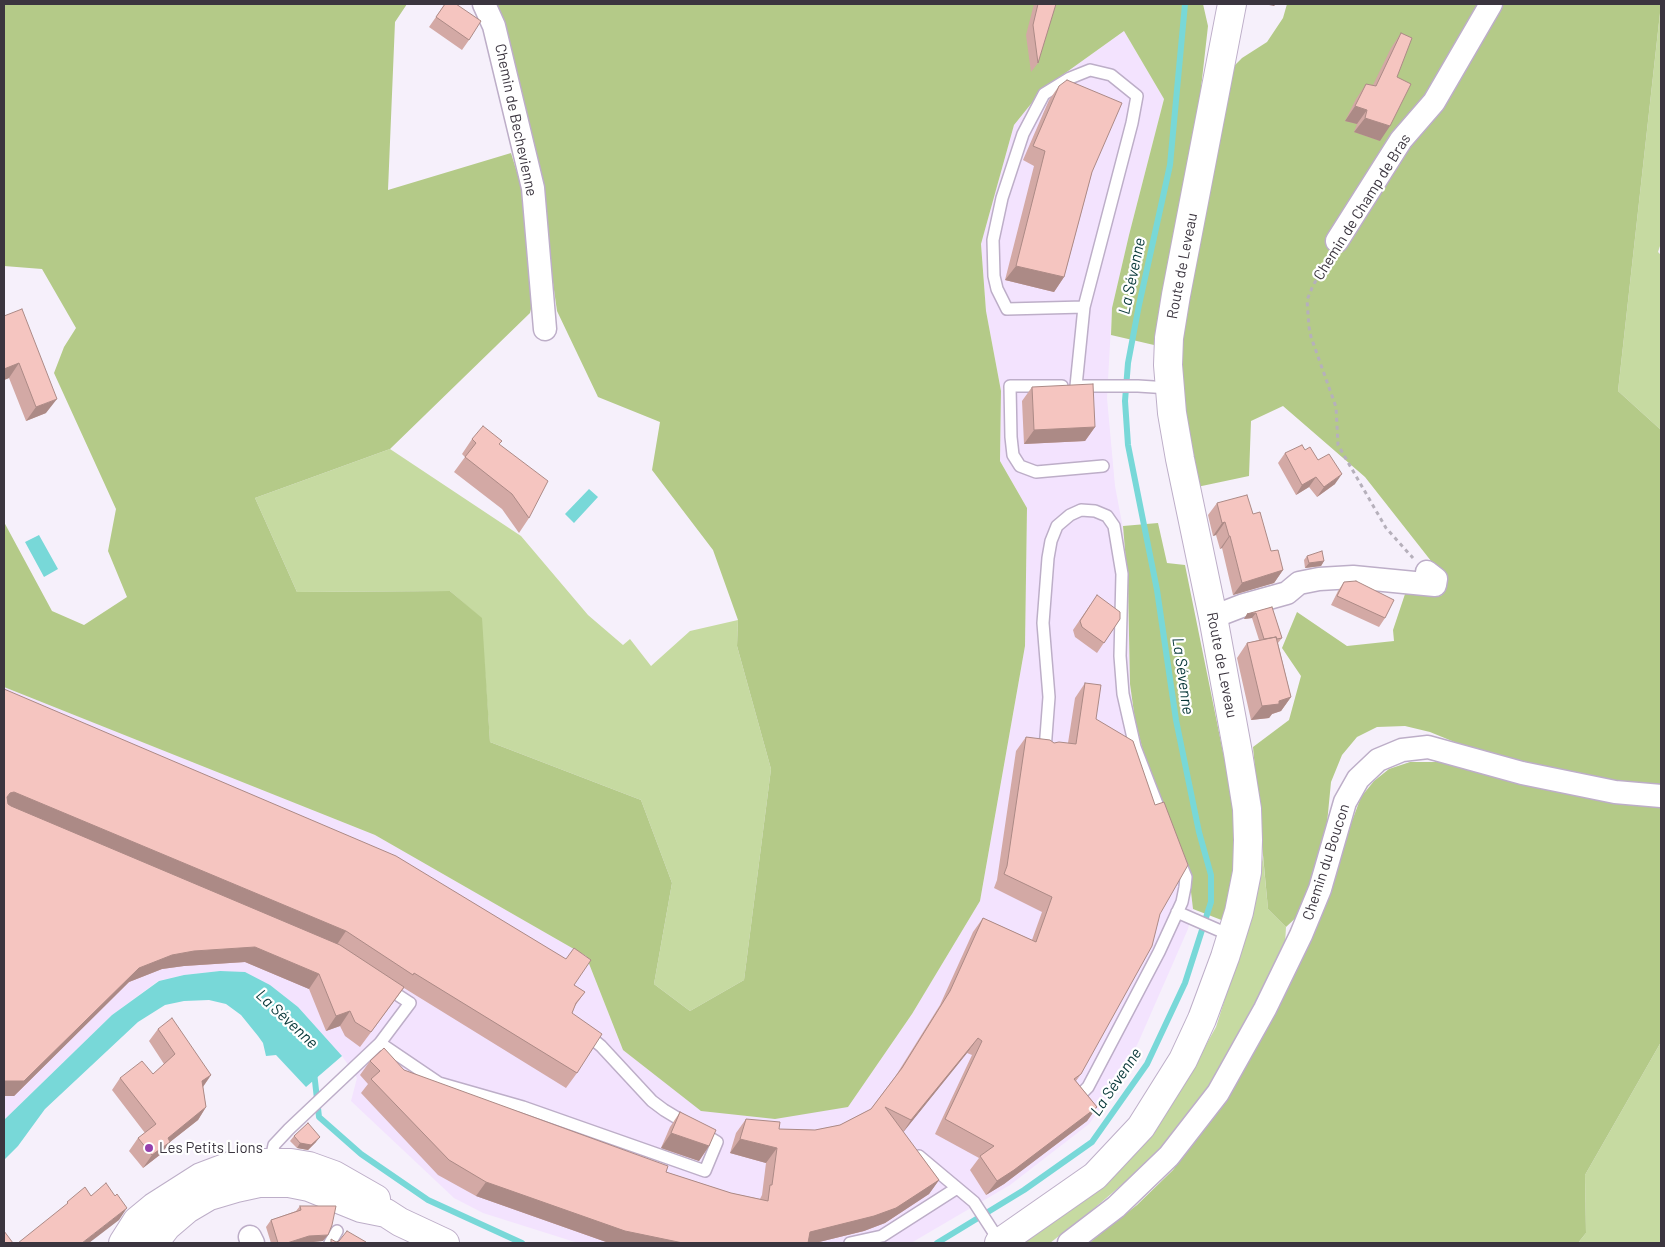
<!DOCTYPE html>
<meta charset="utf-8">
<style>
body{margin:0}
#map{position:relative;width:1665px;height:1247px;overflow:hidden;background:#f6f0fb;font-family:Barlow,sans-serif}
canvas{display:block}
.frame{position:absolute;inset:0;border:5px solid #3b353f;pointer-events:none}
</style>
<div id="map">
<canvas width="1665" height="1247"></canvas>
<div class="frame"></div>
</div>
<script>
const ctx = document.querySelector('canvas').getContext('2d');
ctx.lineJoin = 'round';
function fillPath(path, color) { ctx.fillStyle = color; ctx.fill(path, 'evenodd'); }
const poly = rows => new Path2D(rows.map(r => 'M' + r).join(''));
function trace(path, color, width, dash) { ctx.strokeStyle = color; ctx.lineWidth = width; ctx.lineCap = dash ? 'butt' : 'round'; ctx.setLineDash(dash || []); ctx.stroke(path); }
function write(font, color, halo, rows, align = 'center') {
  ctx.font = font + ' Barlow,sans-serif'; ctx.lineWidth = 4.5; ctx.setLineDash([]); ctx.textBaseline = 'middle'; ctx.strokeStyle = halo; ctx.fillStyle = color; for (const [text, x, y, turn = 0] of rows) {
    ctx.save(); ctx.translate(x, y); ctx.rotate((+turn || 0) * Math.PI / 180); ctx.textAlign = isNaN(turn) ? turn : align; if (halo) ctx.strokeText(text, 0, 0); ctx.fillText(text, 0, 0); ctx.restore();
  }
}
fillPath(poly([
 [1124,31,1164,99,1129,235,1112,308,1107,398,1115,486,1126,544,1128,585,1130,684,1135,720,1170,819,1188,866,1193,909,1188,929,1138,1043,1118,1083,1089,1124,1010,1185,911,1243,578,1243,483,1213,454,1198,351,1101,357,1078,342,1056,220,971,184,975,158,981,112,1015,4,1120,4,687,375,835,586,956,623,1050,848,1107,912,1014,980,901,1025,646,1027,508,1000,461,1001,391,986,311,981,244,1014,125,1043,89]
]), '#f3e3fe');
fillPath(poly([
 [1661,4,1661,243,1658,252,1661,255,1661,430,1618,391],
 [390,449,521,536,588,615,623,645,630,639,651,666,690,631,738,620,737,646,771,769,744,980,690,1011,654,984,672,883,641,800,490,742,481,618,450,591,297,592,255,498],
 [1263,857,1268,909,1286,927,1285,944,1222,1074,1164,1149,1091,1211,1050,1243,1022,1243,1122,1166,1156,1130,1180,1091,1216,1027,1250,920],
 [1661,1042,1661,1243,1578,1243,1586,1233,1585,1175]
]), '#c6daa1');
fillPath(poly([
 [4,4,407,4,395,22,388,190,511,153,524,195,533,301,530,313,390,449,255,498,297,592,450,591,482,618,490,742,641,800,672,883,654,984,690,1011,744,980,771,769,737,646,738,620,713,550,652,470,660,422,598,397,557,311,537,170,492,4,1203,4,1208,26,1199,106,1154,345,1111,335,1112,308,1129,235,1164,99,1124,31,1043,89,1014,125,981,244,986,311,1001,391,1000,461,1027,508,1025,646,980,901,912,1014,848,1107,775,1119,701,1111,623,1050,586,956,375,835,4,687,4,522,52,611,84,625,127,597,108,551,116,509,54,373,64,347,76,328,42,269,4,266],
 [1287,4,1661,4,1618,391,1661,430,1661,1042,1585,1175,1586,1233,1578,1243,1089,1243,1137,1205,1173,1170,1222,1101,1343,845,1361,797,1374,781,1389,769,1410,762,1439,762,1471,768,1561,793,1559,774,1491,757,1430,732,1405,726,1377,727,1357,737,1342,755,1331,782,1325,844,1302,912,1286,927,1268,909,1253,747,1289,720,1301,676,1282,648,1297,612,1347,646,1394,641,1393,630,1406,591,1441,596,1446,580,1365,477,1283,406,1251,421,1249,476,1197,487,1185,426,1181,322,1233,67,1242,58,1267,42,1283,18],
 [1158,523,1167,563,1185,565,1238,826,1234,878,1224,921,1193,909,1188,866,1148,770,1135,720,1130,684,1128,585,1123,526]
]), '#b4ca88');
fillPath(poly([
 [589,489,598,497,574,523,565,514],
 [39,535,58,569,44,577,25,542],
 [220,971,245,972,270,985,298,1007,342,1056,306,1087,276,1055,266,1056,263,1043,258,1036,241,1015,226,1004,209,1000,184,1001,165,1005,138,1022,45,1109,18,1146,4,1160,4,1120,112,1015,159,981,184,975]
]), '#78d8d8');
trace(poly([
 [314,1072,319,1117,361,1154,428,1200,522,1243],
 [937,1243,1024,1190,1092,1142,1147,1064,1185,983,1211,902,1211,875,1199,832,1176,720,1157,590,1128,445,1125,401,1128,363,1139,305,1170,165,1185,4]
]), '#78d8d8', 6);
const lane = poly([
 [1062,386,1010,386,1011,437,1013,455,1020,466,1036,472,1103,466],
 [1076,386,1084,307,1132,123,1137,96,1111,75,1090,70,1070,78,1044,94,1023,134,1002,198,993,240,994,276,997,289,1007,309,1084,307],
 [1078,386,1138,386,1169,388],
 [1045,750,1049,697,1043,623,1048,558,1051,541,1057,526,1070,515,1081,510,1095,511,1107,516,1114,526,1122,574,1120,656,1123,694,1135,747,1162,817],
 [1177,912,1232,936],
 [380,1043,410,1003,387,988],
 [1078,1097,1088,1087,1159,952,1182,902,1185,887,1186,877,1179,860],
 [919,1156,974,1202,1000,1242],
 [270,1164,274,1145,289,1129,380,1043,439,1083,523,1107,705,1171,717,1142,664,1110,652,1101,601,1046,584,1032],
 [330,1243,337,1231],
 [850,1243,882,1236,957,1188]
]);
const street = poly([
 [484,4,494,26,533,188,545,329],
 [1337,241,1401,140,1434,102,1491,4],
 [1213,617,1244,605,1287,593,1299,583,1319,579,1353,577,1435,585,1436,579,1427,572],
 [250,1237,253,1243],
 [1069,1243,1116,1207,1169,1156,1218,1093,1265,1009,1301,935,1320,889,1345,802,1358,779,1378,760,1402,750,1428,747,1522,773,1615,792,1661,796]
]);
const secondary = poly([
 [123,1243,137,1221,154,1207,201,1177,230,1166,258,1163,291,1163,309,1166,334,1175,376,1199],
 [154,1243,167,1226,187,1209,209,1196,236,1188,259,1183,289,1183,309,1187,361,1208,386,1213,400,1222,445,1243],
 [999,1243,1095,1176,1141,1127,1183,1060,1202,1019,1225,957,1239,912,1247,872,1248,840,1247,809,1238,753,1213,617,1180,459,1172,413,1168,365,1169,338,1176,295,1232,4]
]);
trace(lane, '#bdaec8', 14);
trace(street, '#bdaec8', 25);
trace(secondary, '#bdaec8', 30);
trace(poly([
 [1327,259,1312,288,1307,300,1309,327,1311,337,1336,407,1338,445,1386,528,1413,558]
]), '#b6b0bb', 3, [4, 4]);
trace(lane, '#fff', 11);
trace(street, '#fff', 22);
trace(secondary, '#fff', 28);
fillPath(poly([
 [445,4,469,40,462,50,429,27],
 [1034,4,1056,4,1038,63,1031,72,1026,35],
 [1401,33,1397,77,1380,141,1354,132,1357,124,1345,121,1356,99,1366,84,1373,85,1391,48],
 [1059,86,1092,172,1064,277,1054,292,1005,280,1034,166,1023,160,1049,100],
 [4,316,46,413,26,421,9,378,4,380],
 [1032,387,1095,427,1085,441,1024,444,1022,401],
 [472,439,499,444,529,518,519,533,502,509,454,472,465,457,462,454],
 [1305,450,1318,460,1335,484,1317,497,1309,487,1296,495,1278,463,1285,453],
 [1217,503,1253,514,1271,551,1283,570,1274,583,1233,595,1222,548,1220,549,1216,535,1213,536,1208,515],
 [1307,556,1324,561,1321,566,1305,568,1304,560],
 [1344,582,1385,618,1379,627,1331,605,1338,591],
 [1090,605,1120,619,1097,653,1075,637,1073,630],
 [1272,607,1282,638,1278,643,1291,697,1281,711,1272,714,1269,718,1251,720,1237,658,1247,643,1259,640,1252,618,1244,619,1247,614],
 [1085,683,1096,719,1160,914,1081,1074,1076,1081,1097,1107,1087,1121,1004,1184,986,1195,970,1170,979,1158,935,1134,972,1055,967,1053,903,1132,939,1180,929,1194,885,1223,864,1231,815,1243,609,1243,476,1196,438,1175,361,1093,368,1084,360,1075,370,1061,404,1070,666,1172,731,1193,760,1199,762,1195,766,1163,730,1153,736,1133,746,1119,779,1129,815,1130,840,1125,871,1109,895,1077,940,1005,973,932,983,918,1032,940,1042,912,994,888,997,880,1016,751,1026,737,1054,743,1068,743,1075,698],
 [4,689,574,985,585,992,575,1006,572,1013,577,1073,566,1088,404,988,360,1047,345,1036,340,1026,326,1031,309,989,245,962,184,966,162,969,129,982,14,1096,4,1096],
 [158,1029,211,1075,203,1087,206,1107,198,1120,170,1142,161,1154,143,1168,129,1151,138,1138,145,1133,112,1090,120,1078,153,1074,164,1064,149,1041],
 [680,1112,709,1146,699,1161,661,1148,670,1127],
 [294,1136,316,1142,308,1150,297,1148,290,1141],
 [300,1206,323,1241,303,1243,271,1243,266,1227,271,1220,296,1211]
]), '#d3a9a5');
fillPath(poly([
 [1264,4,1276,4,1274,6],
 [1355,106,1367,110,1357,124,1345,121],
 [1365,118,1390,126,1380,141,1354,132],
 [1016,266,1064,277,1054,292,1005,280],
 [19,363,9,378,4,380,4,369],
 [57,399,46,413,26,421,36,407],
 [1095,427,1085,441,1024,444,1034,430],
 [1342,474,1335,484,1317,497,1324,487],
 [1316,477,1309,487,1296,495,1302,485],
 [1225,522,1216,535,1213,536,1222,523],
 [1229,536,1230,536,1222,548,1220,549],
 [1324,561,1321,566,1305,568,1309,563],
 [1283,570,1274,583,1233,595,1242,583],
 [1256,613,1252,618,1244,619,1247,614],
 [1291,697,1281,711,1272,714,1269,718,1251,720,1262,706],
 [14,792,346,931,336,946,4,807,4,802,10,793],
 [255,947,319,974,309,989,245,962,184,966,162,969,129,982,14,1096,4,1096,4,1081,139,968,172,955,194,951],
 [350,1011,340,1026,326,1031,336,1016],
 [978,1038,967,1053,901,1135,911,1120],
 [211,1075,202,1088,202,1081],
 [206,1107,198,1120,170,1142,161,1154,143,1168,152,1155,168,1138],
 [1097,1107,1087,1121,1004,1184,986,1195,997,1181],
 [671,1133,709,1146,699,1161,661,1148],
 [320,1137,316,1142,308,1150,297,1148,300,1143],
 [740,1139,777,1148,766,1163,730,1153],
 [939,1180,929,1194,885,1223,864,1231,815,1243,803,1243,810,1232],
 [486,1182,683,1243,609,1243,476,1196],
 [127,1208,119,1220,89,1243,82,1243],
 [328,1235,323,1241,303,1243,287,1243,309,1236]
]), '#ac8a86');
const building = poly([
 [445,4,456,4,481,21,469,40,436,17,445,4],
 [1038,4,1056,4,1038,63,1033,25,1038,4],
 [1401,33,1412,38,1397,77,1411,84,1390,126,1365,118,1367,110,1355,106,1366,84,1376,86,1401,33],
 [1067,80,1122,103,1092,172,1064,277,1016,266,1045,151,1033,146,1059,86,1067,80],
 [22,309,57,399,36,407,19,363,4,369,4,316,22,309],
 [1093,384,1095,427,1034,430,1032,387,1093,384],
 [483,426,502,441,499,444,548,481,529,518,512,494,465,457,476,443,472,439,483,426],
 [1302,445,1305,450,1310,447,1318,460,1329,454,1342,474,1324,487,1316,477,1302,485,1285,453,1302,445],
 [1247,495,1253,514,1260,512,1271,551,1278,550,1283,570,1242,583,1230,536,1229,536,1225,522,1222,523,1217,503,1247,495],
 [1322,551,1324,561,1309,563,1307,556,1322,551],
 [1356,581,1394,600,1385,618,1337,596,1344,582,1356,581],
 [1097,595,1120,612,1120,619,1104,643,1082,627,1080,621,1097,595],
 [1272,607,1282,638,1277,639,1276,637,1264,639,1256,613,1247,614,1272,607],
 [1276,637,1291,697,1279,701,1279,704,1262,706,1247,643,1276,637],
 [1085,683,1101,685,1096,719,1133,741,1155,805,1164,802,1188,865,1160,914,1152,946,1081,1074,1074,1079,1097,1107,1014,1170,997,1181,980,1156,994,1146,945,1119,982,1041,978,1038,911,1120,885,1107,939,1180,896,1208,874,1216,810,1232,808,1243,683,1243,625,1231,486,1182,449,1160,371,1079,380,1071,370,1061,384,1048,404,1070,668,1166,666,1172,731,1193,768,1201,770,1185,772,1185,777,1148,740,1139,746,1119,780,1122,779,1129,815,1130,840,1125,871,1109,902,1068,950,991,983,918,1036,942,1052,897,1004,874,1007,866,1026,737,1050,740,1054,743,1059,742,1076,744,1085,683],
 [4,689,396,856,566,959,574,948,591,960,574,985,585,992,576,1003,572,1013,602,1034,577,1073,414,973,413,975,346,931,14,792,10,793,7,797,8,804,11,806,340,945,404,987,371,1032,355,1022,350,1011,336,1016,319,974,255,947,194,951,172,955,139,968,24,1081,4,1081,4,689],
 [172,1018,211,1075,202,1081,206,1107,168,1138,170,1142,152,1155,138,1138,156,1124,120,1078,142,1061,153,1074,175,1054,158,1029,172,1018],
 [680,1112,716,1130,709,1146,671,1133,680,1112],
 [308,1123,320,1137,311,1145,300,1143,294,1136,308,1123],
 [106,1183,115,1196,117,1194,127,1208,82,1243,18,1243,68,1203,67,1202,85,1187,91,1196,106,1183],
 [300,1206,336,1206,332,1225,328,1235,309,1236,287,1243,278,1243,271,1220,301,1210,300,1206],
 [4,1231,13,1243,4,1243,4,1231],
 [347,1231,366,1242,365,1243,331,1243,331,1239,336,1242,339,1241,347,1231]
]);
fillPath(building, '#f5c5c0');
trace(building, '#ac8a86', 1);
for (const [x, y, r, color] of [
 [149,1148,5,"#9540ad"]
]) { const dot = new Path2D(); dot.arc(x, y, r, 0, 2 * Math.PI); ctx.fillStyle = color; ctx.fill(dot); trace(dot, '#fff', 2); }
write('15px', '#3b353f', '#fff', [
 ["Chemin de Bechevienne",516,120,78],
 ["Chemin de Champ de Bras",1362,207,-58],
 ["Route de Leveau",1182,266,-79],
 ["Route de Leveau",1222,665,79],
 ["Chemin du Boucon",1326,862,-72]
]);
write('15px', '#3b353f', '#fff', [
 ["Les Petits Lions",159,1148]
], 'left');
write('italic 16px', '#083839', '#fff', [
 ["La Sévenne",1132,276,-78],
 ["La Sévenne",1183,676,82],
 ["La Sévenne",287,1019,43],
 ["La Sévenne",1116,1082,-56]
]);
</script>
